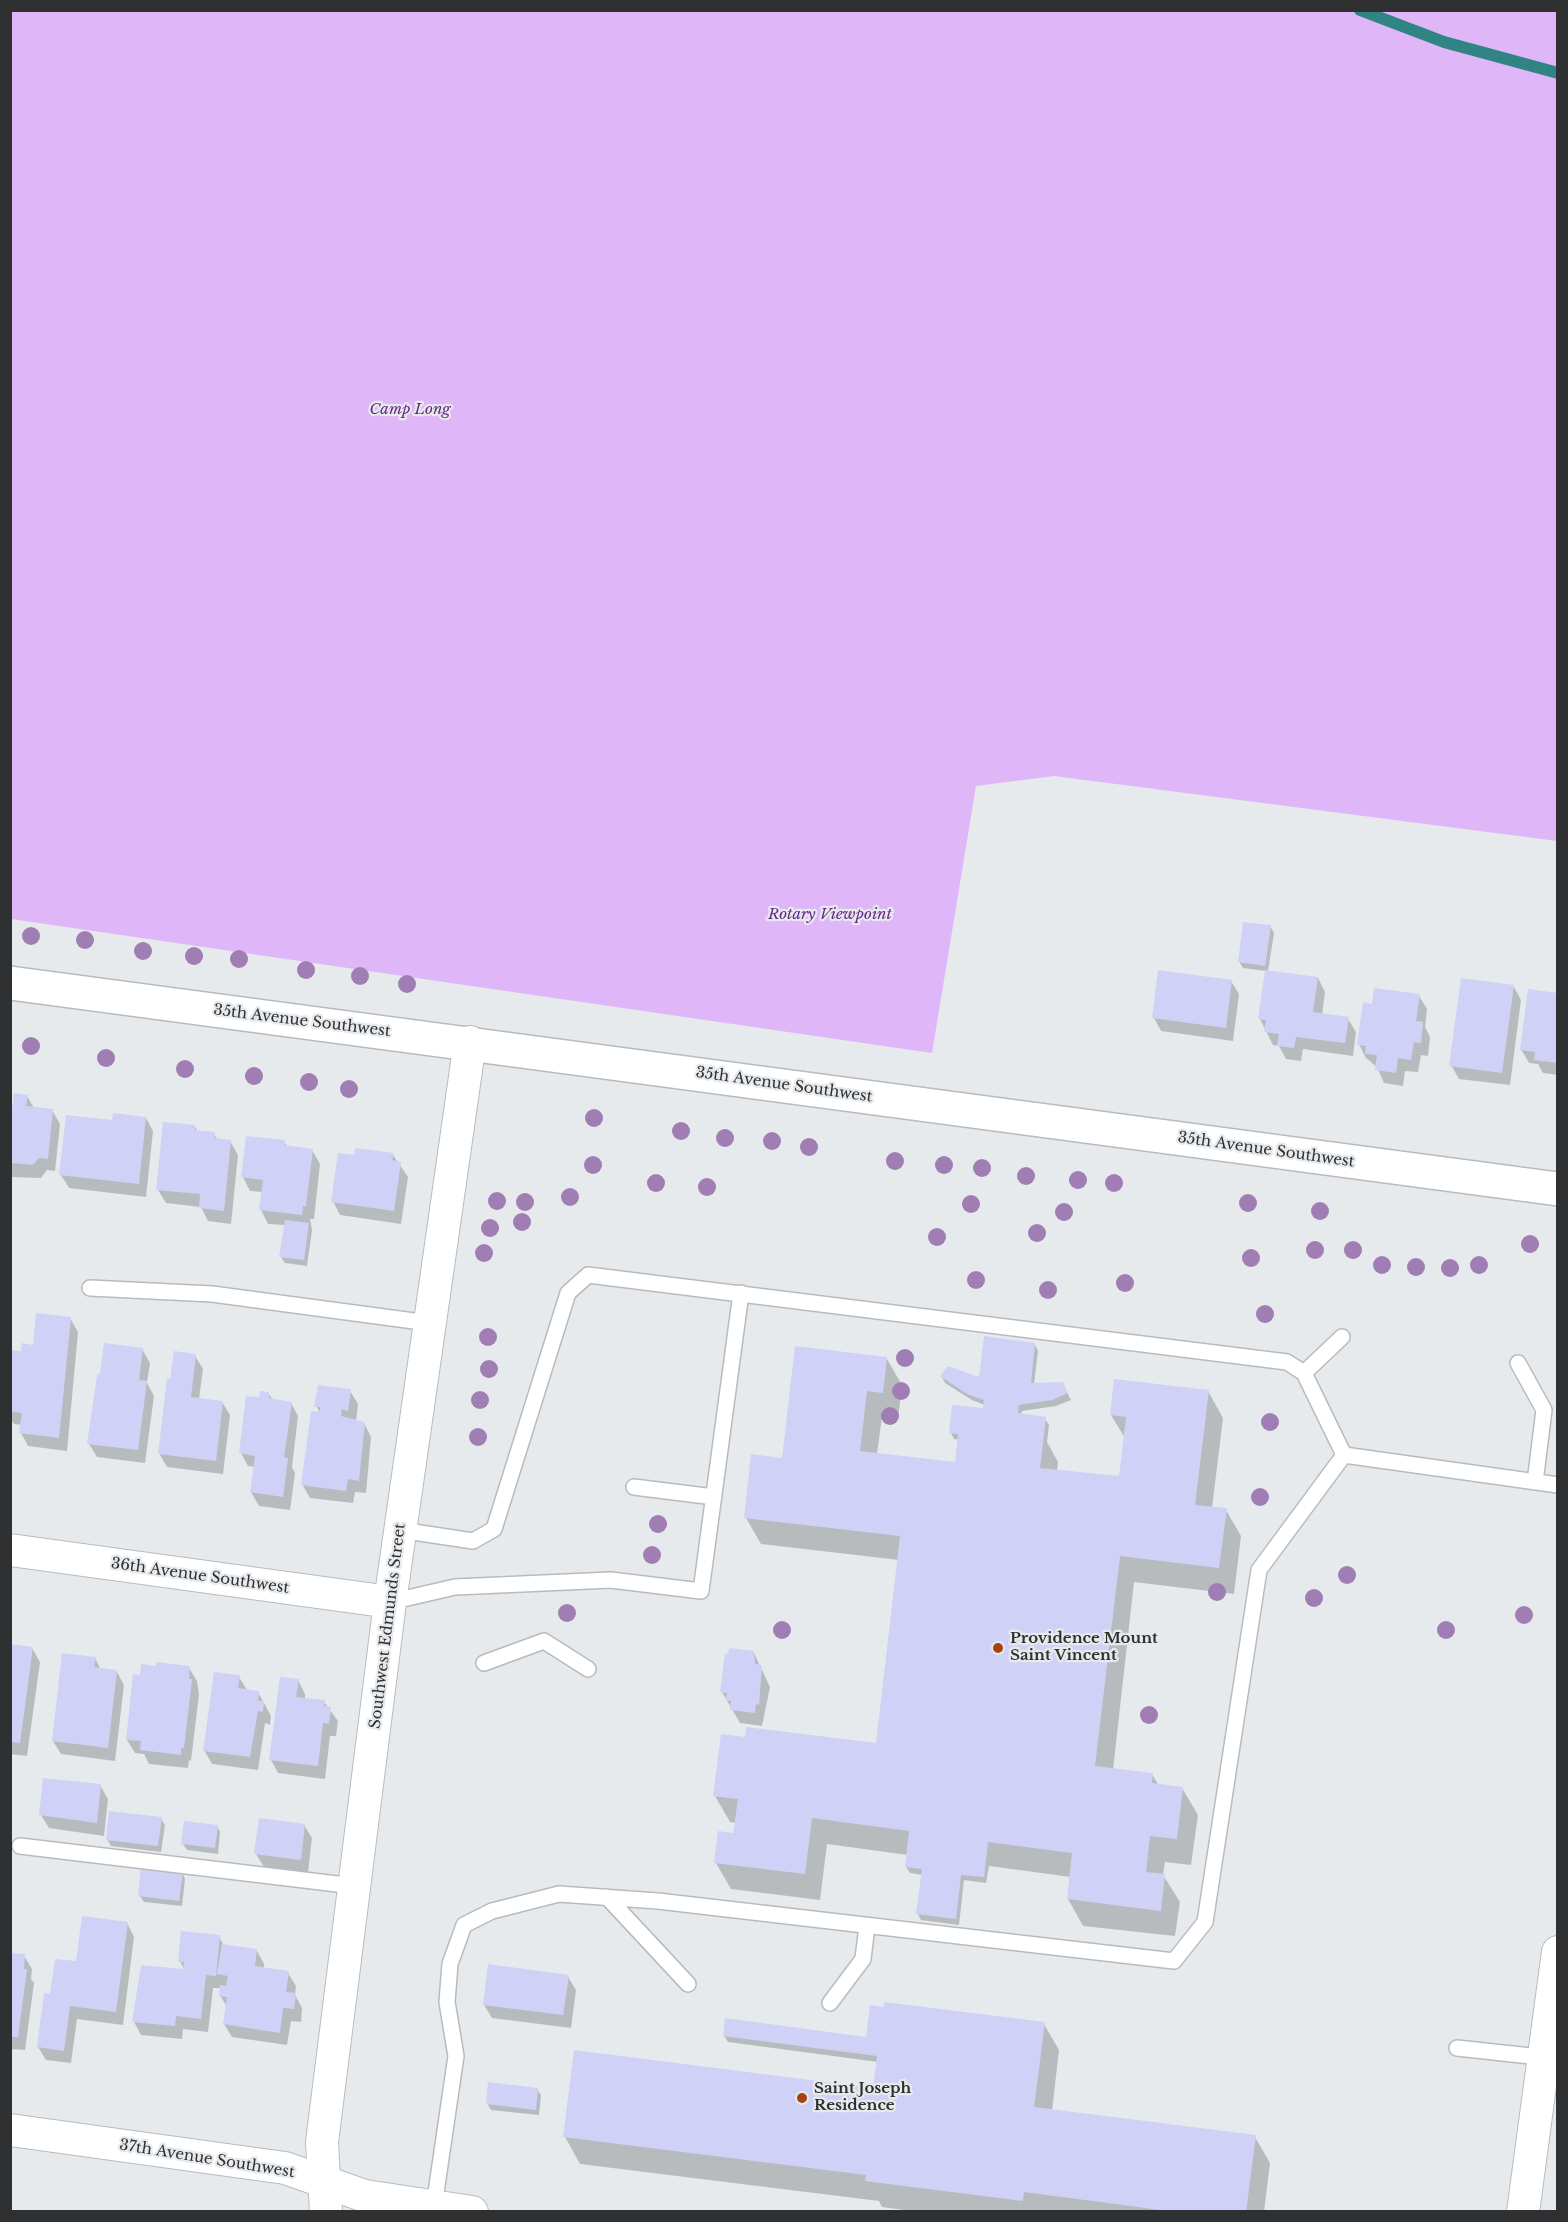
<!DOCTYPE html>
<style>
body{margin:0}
#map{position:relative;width:1568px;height:2222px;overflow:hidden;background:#e7eaed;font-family:"Libre Baskerville",serif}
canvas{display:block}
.frame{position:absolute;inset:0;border:12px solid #2f3031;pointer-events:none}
</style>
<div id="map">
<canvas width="1568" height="2222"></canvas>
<div class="frame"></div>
</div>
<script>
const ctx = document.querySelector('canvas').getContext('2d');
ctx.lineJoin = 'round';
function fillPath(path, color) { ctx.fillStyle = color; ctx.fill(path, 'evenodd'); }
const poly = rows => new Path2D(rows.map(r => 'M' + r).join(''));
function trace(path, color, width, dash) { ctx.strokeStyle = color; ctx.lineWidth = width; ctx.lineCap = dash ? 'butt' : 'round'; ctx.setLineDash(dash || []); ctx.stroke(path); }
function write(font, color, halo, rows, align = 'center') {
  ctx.font = font + ' "Libre Baskerville",serif'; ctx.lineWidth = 4.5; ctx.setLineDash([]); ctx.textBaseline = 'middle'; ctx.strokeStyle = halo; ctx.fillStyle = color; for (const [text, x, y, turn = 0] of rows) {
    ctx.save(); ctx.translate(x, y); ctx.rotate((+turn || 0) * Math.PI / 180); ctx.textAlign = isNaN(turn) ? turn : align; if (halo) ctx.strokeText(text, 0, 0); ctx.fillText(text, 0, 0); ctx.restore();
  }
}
fillPath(poly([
 [11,10,1557,11,1557,841,1054,776,976,786,932,1053,11,919]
]), '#dfb6f7');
fillPath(poly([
 [1270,926,1274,933,1268,971,1318,978,1325,992,1322,1015,1348,1019,1356,1032,1353,1056,1303,1049,1301,1061,1286,1059,1279,1046,1273,1045,1260,1019,1266,971,1243,968,1239,961],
 [1231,981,1239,994,1233,1041,1161,1031,1154,1018],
 [1514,987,1521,1000,1510,1085,1459,1079,1451,1065],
 [1558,995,1558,1075,1543,1073,1538,1064,1529,1063,1521,1049],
 [1419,996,1427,1009,1425,1027,1430,1037,1428,1056,1421,1055,1418,1072,1405,1071,1403,1086,1384,1083,1377,1067,1366,1058,1359,1044,1373,1006],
 [27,1096,34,1108,52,1110,60,1124,55,1171,47,1170,41,1178,10,1177,10,1107],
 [146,1118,153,1131,146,1197,69,1188,61,1175,114,1121],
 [195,1127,198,1132,214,1134,218,1140,230,1141,238,1155,231,1224,208,1221,201,1207,166,1203,158,1190],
 [284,1142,288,1147,312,1150,320,1164,314,1219,310,1219,312,1230,307,1266,285,1263,281,1257,285,1225,268,1224,261,1210,263,1192,250,1191,243,1177],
 [393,1155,408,1177,401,1224,340,1215,333,1201,356,1156],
 [70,1318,78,1332,67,1451,28,1446,21,1433,22,1425,14,1424,10,1418,13,1351,23,1352,34,1346],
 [1035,1345,1038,1351,1034,1384,1066,1390,1071,1400,1056,1406,1022,1411,1021,1415,1045,1419,1049,1425,1047,1442,1058,1462,1057,1471,1120,1478,1125,1438,1111,1415,1208,1391,1223,1418,1212,1508,1226,1510,1241,1536,1234,1594,1134,1582,1113,1770,1152,1774,1159,1786,1182,1788,1198,1815,1191,1865,1165,1862,1163,1875,1180,1902,1175,1936,1083,1926,1068,1899,1071,1877,989,1866,986,1883,964,1880,959,1925,921,1920,918,1914,923,1875,910,1873,906,1867,908,1855,827,1844,820,1900,731,1889,716,1863,735,1835,736,1823,730,1822,715,1796,877,1744,899,1560,761,1544,746,1518,783,1460,887,1359,902,1385,898,1419,882,1417,877,1454,956,1463,959,1440,954,1439,951,1433,985,1410,985,1405,972,1400,945,1383,942,1377,981,1379],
 [142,1349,150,1363,147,1383,154,1396,145,1463,97,1457,89,1444],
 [195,1356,203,1369,199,1399,222,1402,230,1415,223,1474,167,1467,159,1453,171,1380],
 [350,1391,358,1404,356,1421,364,1423,371,1437,366,1493,355,1492,353,1503,310,1498,302,1484,321,1414,316,1406],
 [268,1393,273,1400,291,1403,298,1416,292,1467,295,1473,290,1510,259,1506,251,1492,255,1467,248,1466,241,1453,260,1399],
 [10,1645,32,1648,40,1662,27,1756,10,1754],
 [754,1653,770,1687,762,1726,740,1723,722,1692,729,1656],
 [95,1658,101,1670,117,1672,124,1685,115,1761,61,1754,53,1741],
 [189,1668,197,1681,199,1694,191,1761,189,1760,188,1768,149,1764,144,1754,135,1753,127,1740,141,1676],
 [239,1677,247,1690,258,1692,271,1716,270,1725,265,1723,258,1770,212,1764,204,1750],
 [298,1680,305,1694,305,1699,324,1702,338,1721,336,1736,330,1736,325,1779,278,1773,271,1760],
 [100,1785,108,1799,104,1836,49,1828,41,1815],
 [161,1819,165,1825,161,1852,111,1846,107,1839],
 [304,1825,312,1838,308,1872,264,1867,256,1854],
 [217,1826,220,1832,218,1854,187,1850,183,1844],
 [182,1872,185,1879,182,1906,144,1902,140,1896],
 [127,1923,134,1937,123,2025,77,2019,71,2063,46,2060,38,2047,51,1995,77,1963],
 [219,1937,224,1946,257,1951,264,1964,264,1969,288,1973,296,1986,295,1995,302,2008,301,2022,291,2021,287,2045,232,2037,224,2024,227,2007,220,1995,221,1988,213,1988,208,2032,183,2029,182,2039,141,2035,134,2022,185,1971,180,1961],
 [10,1954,24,1956,32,1969,31,1979,34,1983,25,2050,10,2049],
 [568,1977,576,1990,571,2028,492,2018,484,2005],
 [1044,2024,1059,2050,1052,2111,1255,2137,1270,2163,1264,2212,919,2212,882,2207,879,2201,580,2164,565,2137,874,2090,878,2062,728,2042,724,2036,867,2038],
 [537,2089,541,2095,539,2115,491,2110,487,2103]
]), '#0003');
trace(poly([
 [1360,10,1444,42,1558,73]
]), '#318484', 12);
fillPath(poly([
 [1243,922,1271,925,1265,966,1238,962],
 [1158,970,1232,980,1226,1028,1152,1018],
 [1265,970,1318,977,1313,1012,1349,1017,1345,1043,1296,1037,1294,1048,1277,1046,1279,1034,1264,1032,1266,1020,1258,1019],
 [1461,978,1514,985,1502,1073,1449,1066],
 [1374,988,1420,994,1416,1021,1423,1022,1421,1043,1414,1042,1411,1060,1398,1058,1396,1073,1375,1070,1377,1055,1365,1054,1366,1046,1357,1045,1363,1002,1372,1004],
 [1528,989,1558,993,1558,1063,1534,1060,1535,1052,1520,1050],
 [14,1093,28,1095,26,1106,53,1109,48,1159,39,1158,33,1165,13,1163,10,1165,10,1105,13,1105],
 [113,1113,146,1117,139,1184,59,1175,66,1115,112,1120],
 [163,1122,195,1125,195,1130,215,1132,215,1138,231,1140,224,1211,199,1208,200,1194,156,1190],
 [246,1136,285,1140,285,1145,313,1149,306,1206,303,1206,302,1215,259,1210,263,1180,241,1177],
 [355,1148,394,1153,392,1160,401,1162,394,1211,331,1202,338,1153,354,1155],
 [285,1220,309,1223,304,1260,279,1257],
 [36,1313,71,1317,59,1438,19,1433,22,1413,10,1411,12,1350,21,1351,22,1343,33,1345],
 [984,1336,1035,1343,1031,1383,1063,1382,1068,1393,1052,1400,1019,1405,1018,1413,1046,1417,1040,1468,1119,1476,1126,1417,1110,1415,1114,1379,1209,1390,1195,1505,1227,1508,1219,1568,1120,1556,1095,1766,1153,1773,1152,1783,1183,1787,1177,1839,1150,1836,1146,1872,1165,1874,1161,1911,1067,1899,1072,1853,988,1842,984,1877,961,1875,956,1919,916,1914,922,1869,905,1867,909,1831,812,1818,805,1874,714,1863,718,1831,733,1833,738,1799,713,1796,721,1734,745,1737,746,1727,876,1743,900,1536,744,1518,751,1454,782,1458,795,1346,887,1357,883,1393,867,1391,860,1451,955,1462,958,1434,949,1433,952,1405,983,1408,984,1400,967,1394,940,1376,948,1366,979,1377],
 [104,1343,143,1348,139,1380,147,1381,138,1450,87,1444,97,1375,100,1373],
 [174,1351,196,1354,191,1397,223,1401,216,1461,158,1454,167,1378,170,1379],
 [318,1385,351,1389,348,1411,342,1409,341,1416,365,1422,359,1481,348,1479,346,1491,301,1485,311,1411,320,1412,320,1407,314,1407],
 [260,1391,269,1392,269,1398,292,1402,284,1457,288,1458,283,1497,250,1492,255,1456,239,1453,246,1396,259,1397],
 [10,1644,33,1647,20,1743,10,1742],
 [729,1648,754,1651,755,1664,762,1665,759,1705,756,1704,755,1713,730,1710,731,1701,726,1700,727,1693,720,1692,725,1653,728,1654],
 [62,1653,96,1657,94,1667,117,1670,108,1748,52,1741],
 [156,1662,190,1666,189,1679,192,1679,184,1748,181,1748,181,1755,140,1750,141,1741,126,1740,133,1674,140,1675,141,1664,156,1666],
 [214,1672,240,1675,238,1688,259,1691,258,1701,264,1701,263,1712,258,1711,250,1757,203,1751],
 [280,1677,299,1679,296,1697,325,1700,324,1706,331,1707,329,1724,323,1723,318,1766,269,1760],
 [43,1778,101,1784,97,1823,39,1815],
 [109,1811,162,1817,158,1846,106,1840],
 [259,1818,305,1824,301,1860,254,1854],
 [184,1821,218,1825,215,1848,181,1844],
 [141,1867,183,1871,179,1901,138,1896],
 [82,1916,128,1922,116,2012,70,2006,64,2051,37,2047,44,1993,50,1994,55,1959,76,1961],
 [181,1931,220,1935,216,1976,206,1975,201,2019,176,2016,175,2026,132,2022,141,1965,183,1969,184,1962,178,1962],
 [222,1944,257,1949,255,1966,289,1971,286,1992,296,1993,294,2009,283,2008,280,2033,223,2024,227,1997,219,1996,220,1985,226,1986,228,1976,217,1974],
 [10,1953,25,1954,24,1969,27,1969,18,2037,10,2037],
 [488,1964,569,1975,563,2015,483,2005],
 [884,2002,1045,2022,1034,2107,1256,2135,1246,2212,1176,2212,1024,2192,1023,2201,865,2181,866,2175,563,2137,574,2050,873,2088,877,2056,723,2036,725,2018,866,2037,870,2005,884,2007],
 [488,2082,538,2088,536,2110,486,2104]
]), '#d0d1f6');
const lane = poly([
 [90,1288,212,1294,429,1323],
 [1518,1363,1544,1410,1535,1482],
 [1304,1373,1342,1337],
 [1344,1455,1558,1485],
 [634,1487,714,1497],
 [400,1530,473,1541,494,1529,568,1293,588,1275,1287,1362,1304,1373,1344,1455],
 [390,1602,455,1587,611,1580,701,1591,741,1293],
 [484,1663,544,1641,588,1669],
 [20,1846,354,1886],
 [607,1897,688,1984],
 [830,2003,863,1959,867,1926],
 [1457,2048,1549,2058],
 [434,2206,456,2056,447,2002,450,1964,464,1925,492,1911,559,1894,658,1901,1174,1961,1205,1922,1259,1570,1344,1455]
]);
const street = poly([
 [10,1550,390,1602],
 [10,2130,285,2168,365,2196,472,2212],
 [326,2212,322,2142,390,1602,470,1042],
 [1523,2212,1558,1952]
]);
const secondary = poly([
 [10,983,1558,1189]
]);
trace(lane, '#b8bbbe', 18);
trace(street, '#b8bbbe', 34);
trace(secondary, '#b8bbbe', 36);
trace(lane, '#fff', 15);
trace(street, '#fff', 32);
trace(secondary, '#fff', 33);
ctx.fillStyle = '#a07eb4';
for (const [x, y] of [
 [31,936],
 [85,940],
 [143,951],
 [194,956],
 [239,959],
 [306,970],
 [360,976],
 [407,984],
 [31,1046],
 [106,1058],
 [185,1069],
 [254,1076],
 [309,1082],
 [349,1089],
 [594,1118],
 [681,1131],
 [725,1138],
 [772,1141],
 [809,1147],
 [895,1161],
 [593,1165],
 [944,1165],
 [982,1168],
 [1026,1176],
 [1078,1180],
 [656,1183],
 [1114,1183],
 [707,1187],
 [570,1197],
 [497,1201],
 [525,1202],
 [1248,1203],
 [971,1204],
 [1320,1211],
 [1064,1212],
 [522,1222],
 [490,1228],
 [1037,1233],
 [937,1237],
 [1530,1244],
 [1315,1250],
 [1353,1250],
 [484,1253],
 [1251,1258],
 [1382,1265],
 [1479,1265],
 [1416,1267],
 [1450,1268],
 [976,1280],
 [1125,1283],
 [1048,1290],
 [1265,1314],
 [488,1337],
 [905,1358],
 [489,1369],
 [901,1391],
 [480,1400],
 [890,1416],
 [1270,1422],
 [478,1437],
 [1260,1497],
 [658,1524],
 [652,1555],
 [1347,1575],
 [1217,1592],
 [1314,1598],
 [567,1613],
 [1524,1615],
 [782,1630],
 [1446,1630],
 [1149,1715]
]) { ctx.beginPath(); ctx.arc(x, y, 9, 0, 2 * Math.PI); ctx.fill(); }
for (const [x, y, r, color] of [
 [998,1648,6,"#a74213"],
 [802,2098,6,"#a74213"]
]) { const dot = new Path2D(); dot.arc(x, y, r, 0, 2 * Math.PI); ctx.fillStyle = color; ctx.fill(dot); trace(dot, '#e7eaed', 2); }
write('italic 15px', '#662585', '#e7eaed', [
 ["Camp Long",410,410],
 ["Rotary Viewpoint",830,915]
]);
write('15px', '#2f3031', '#e7eaed', [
 ["35th Avenue Southwest",302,1021,7],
 ["35th Avenue Southwest",784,1085,8],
 ["35th Avenue Southwest",1266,1150,8],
 ["36th Avenue Southwest",200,1576,8],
 ["Southwest Edmunds Street",388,1626,-83],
 ["37th Avenue Southwest",207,2159,9]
]);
write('bold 15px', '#2f3031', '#e7eaed', [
 ["Providence Mount",1010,1639],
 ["Saint Vincent",1010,1656],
 ["Saint Joseph",814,2089],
 ["Residence",814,2106]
], 'left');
</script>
